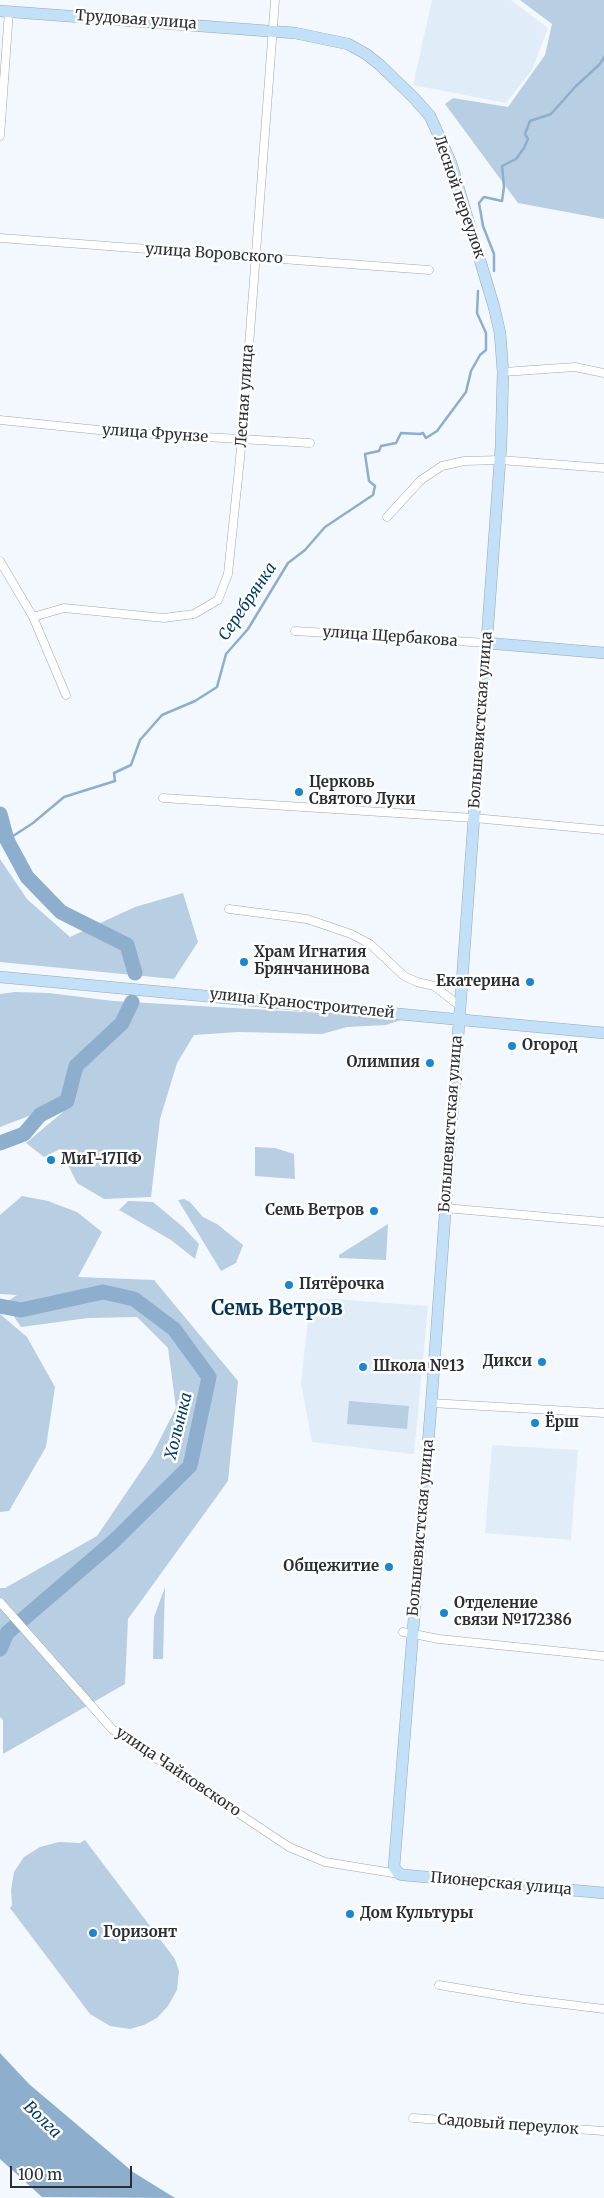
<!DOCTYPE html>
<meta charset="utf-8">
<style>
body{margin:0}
#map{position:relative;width:604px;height:2198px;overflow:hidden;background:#f2f8fe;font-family:Merriweather,serif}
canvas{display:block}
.scale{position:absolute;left:10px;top:2166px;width:122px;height:22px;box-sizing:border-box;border:2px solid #2b2f32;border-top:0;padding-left:6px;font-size:15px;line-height:18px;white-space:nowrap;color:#2b2f32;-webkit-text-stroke:4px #fff;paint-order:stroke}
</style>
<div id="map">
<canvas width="604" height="2198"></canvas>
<div class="scale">100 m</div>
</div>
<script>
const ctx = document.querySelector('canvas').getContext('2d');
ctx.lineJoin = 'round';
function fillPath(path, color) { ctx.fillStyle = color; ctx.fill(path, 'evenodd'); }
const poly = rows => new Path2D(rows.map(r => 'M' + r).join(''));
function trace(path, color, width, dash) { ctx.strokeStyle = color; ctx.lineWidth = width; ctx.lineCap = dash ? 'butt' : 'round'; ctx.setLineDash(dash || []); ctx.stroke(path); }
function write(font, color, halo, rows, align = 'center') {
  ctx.font = font + ' Merriweather,serif'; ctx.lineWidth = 5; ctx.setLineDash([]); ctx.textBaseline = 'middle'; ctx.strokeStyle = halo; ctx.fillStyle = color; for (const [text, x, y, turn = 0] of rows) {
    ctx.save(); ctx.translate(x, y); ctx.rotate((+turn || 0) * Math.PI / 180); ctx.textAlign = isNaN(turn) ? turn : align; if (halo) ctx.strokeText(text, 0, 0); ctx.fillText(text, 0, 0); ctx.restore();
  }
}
fillPath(poly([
 [432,0,511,0,548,28,532,70,506,103,413,85],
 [334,1299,428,1306,414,1454,312,1442,301,1383,310,1301],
 [492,1445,578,1450,571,1540,485,1533]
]), '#e0edf8');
fillPath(poly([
 [520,0,604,0,604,219,518,203,445,104,453,98,508,107,545,55,552,24],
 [0,859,27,899,70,937,135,907,183,893,198,942,174,979,0,962],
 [15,992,49,993,113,1001,407,1018,386,1025,347,1027,322,1034,238,1032,194,1035,177,1063,160,1119,151,1197,104,1199,77,1183,60,1149,44,1157,26,1143,63,1112,78,1081,75,1061,64,1097,29,1116,0,1127,0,994],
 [255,1147,275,1148,294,1154,295,1179,255,1176],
 [22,1196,48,1201,77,1212,102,1232,78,1277,154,1280,238,1381,228,1481,128,1619,125,1684,3,1754,3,1720,0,1717,0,1588,5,1588,97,1536,152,1455,176,1408,168,1348,137,1317,88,1318,21,1327,5,1303,17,1295,0,1294,0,1215],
 [184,1199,190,1202,203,1217,217,1224,243,1245,236,1263,221,1271,178,1200],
 [128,1201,153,1202,183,1227,199,1244,195,1259,171,1240,119,1210],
 [388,1224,386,1260,339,1258,339,1255],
 [0,1314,27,1337,55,1387,46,1447,9,1511,0,1512],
 [349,1401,409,1406,407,1429,347,1424],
 [165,1587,163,1659,153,1659,154,1617],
 [85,1840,175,1959,179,1971,177,1990,168,2006,157,2018,144,2025,130,2029,110,2026,90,2014,10,1908,12,1905,11,1890,14,1872,24,1857,40,1847,59,1842,80,1843]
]), '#b8cee3');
fillPath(poly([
 [0,2053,29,2084,133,2172,175,2198,42,2197,0,2159]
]), '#8dafcd');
trace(poly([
 [494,271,494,254,483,226,479,203,484,197,502,201,504,187,502,166,516,159,524,148,528,139,525,134,530,121,551,114,576,86,600,64,604,57],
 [7,840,33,823,64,797,115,781,114,773,131,765,140,740,162,715,195,701,217,687,226,654,248,629,288,563,305,550,325,527,373,495,375,486,369,481,365,454,379,451,381,446,396,443,401,433,420,434,423,433,426,438,437,431,466,392,471,371,480,355,486,350,486,333,477,313,478,291]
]), '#8dafcd', 2.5);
trace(poly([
 [0,814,7,840,27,877,61,912,127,945,135,973],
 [0,1143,24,1134,40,1115,67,1101,76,1066,122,1023,132,1002],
 [0,1306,21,1310,103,1292,134,1299,174,1329,209,1377,190,1466,114,1541,7,1633,0,1649]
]), '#8dafcd', 15);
const street = poly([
 [0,136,9,11],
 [0,238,429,270],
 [503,372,575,367,604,373],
 [0,420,118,432,310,443],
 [387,517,421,480,442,466,464,461,500,460,604,468],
 [0,561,33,617,66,695],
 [33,617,64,608,164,618,194,614,218,600,228,574,242,439,275,0],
 [295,631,487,643],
 [163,798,474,818,604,830],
 [229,909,307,919,351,934,370,944,404,976,417,982,434,986,460,1006],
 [445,1208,604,1222],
 [431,1403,604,1413],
 [0,1602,112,1729,289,1847,325,1862,399,1874],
 [403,1632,439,1639,604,1656],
 [439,1985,523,1999,604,2009],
 [413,2118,604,2131]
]);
const secondary = poly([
 [0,11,295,33,348,44,366,54,380,65,414,98,430,116,451,163,494,307,500,333,503,372,501,446,431,1407,394,1867,399,1874,404,1875,604,1893],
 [487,643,604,653],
 [0,977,604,1033]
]);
trace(street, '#9da6af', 9);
trace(secondary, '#9da6af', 12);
trace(street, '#fff', 8);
trace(secondary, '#c2e0f7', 11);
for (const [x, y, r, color] of [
 [299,792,5,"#1b85cf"],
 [244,962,5,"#1b85cf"],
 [530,982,5,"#1b85cf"],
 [512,1046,5,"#1b85cf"],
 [430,1063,5,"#1b85cf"],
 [51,1160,5,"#1b85cf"],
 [374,1211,5,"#1b85cf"],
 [289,1285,5,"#1b85cf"],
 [542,1362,5,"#1b85cf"],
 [363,1367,5,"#1b85cf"],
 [535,1423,5,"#1b85cf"],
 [389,1567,5,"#1b85cf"],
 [444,1613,5,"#1b85cf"],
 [350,1914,5,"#1b85cf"],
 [93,1933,5,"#1b85cf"]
]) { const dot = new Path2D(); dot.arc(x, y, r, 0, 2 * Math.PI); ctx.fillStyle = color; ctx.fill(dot); trace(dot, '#fff', 2); }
write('15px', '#2b2f32', '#fff', [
 ["Трудовая улица",136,20,4],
 ["Лесной переулок",459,197,71],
 ["улица Воровского",214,254,4],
 ["Лесная улица",245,396,-86],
 ["улица Фрунзе",155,434,4],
 ["улица Щербакова",390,637,4],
 ["Большевистская улица",481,720,-86],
 ["улица Краностроителей",302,1004,6],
 ["Большевистская улица",451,1124,-86],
 ["Большевистская улица",421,1528,-85],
 ["улица Чайковского",178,1772,34],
 ["Пионерская улица",501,1884,5],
 ["Садовый переулок",508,2125,4]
]);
write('bold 15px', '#2b2f32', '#fff', [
 ["Церковь",309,783],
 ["Святого Луки",309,800],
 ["Храм Игнатия",254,953],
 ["Брянчанинова",254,970],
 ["Екатерина",520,982,"right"],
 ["Огород",522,1046],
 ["Олимпия",420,1063,"right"],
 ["МиГ-17ПФ",61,1160],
 ["Семь Ветров",364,1211,"right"],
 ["Пятёрочка",299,1285],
 ["Дикси",532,1362,"right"],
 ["Школа №13",373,1367],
 ["Ёрш",545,1423],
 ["Общежитие",379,1567,"right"],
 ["Отделение",454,1604],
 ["связи №172386",454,1621],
 ["Дом Культуры",360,1914],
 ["Горизонт",103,1933]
], 'left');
write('italic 16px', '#023c63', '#fff', [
 ["Серебрянка",248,602,-56],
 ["Холынка",179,1426,-76],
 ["Волга",42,2120,44]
]);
write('bold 20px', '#033659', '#fff', [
 ["Семь Ветров",277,1309]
]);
</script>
